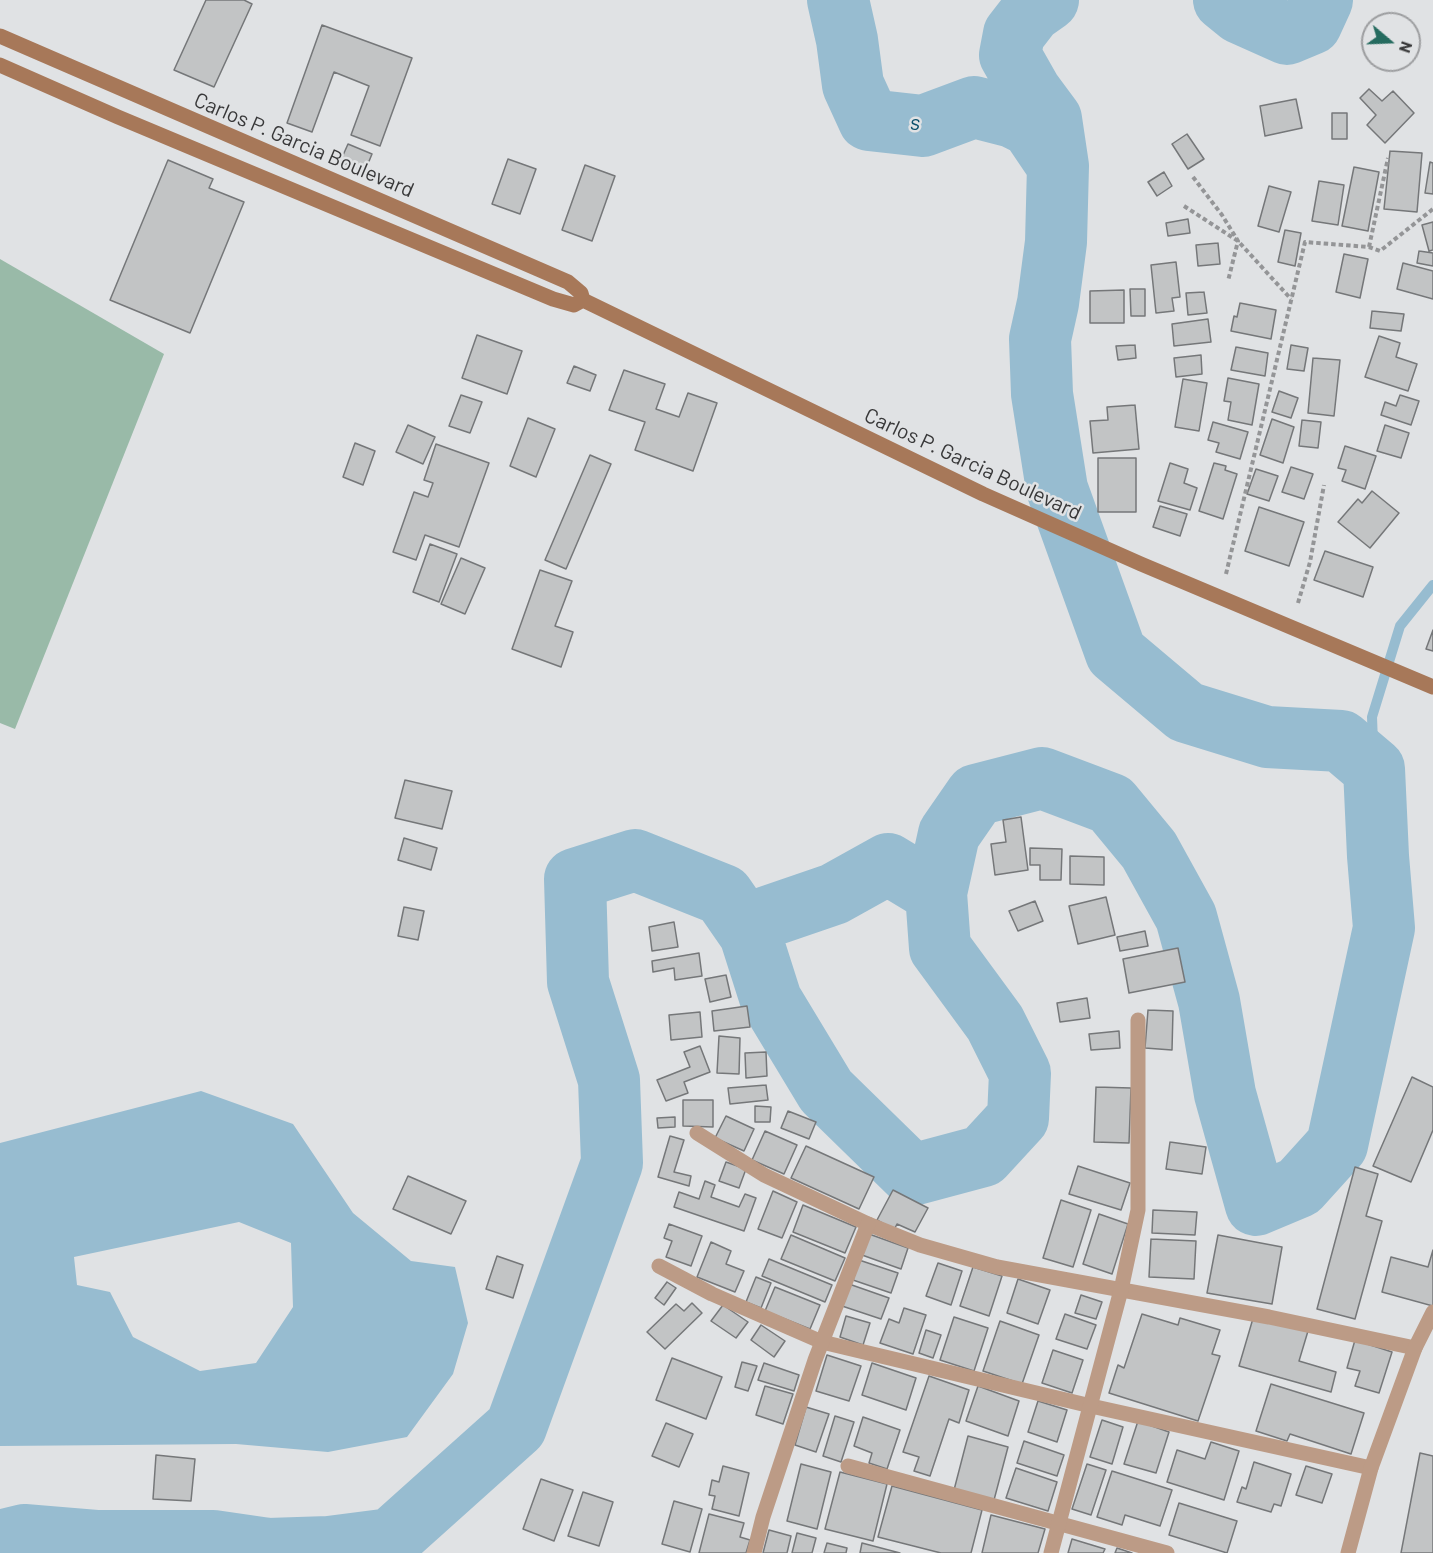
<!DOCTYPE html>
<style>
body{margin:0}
#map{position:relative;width:1433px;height:1553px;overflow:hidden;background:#e0e2e4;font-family:Barlow,sans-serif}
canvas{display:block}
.north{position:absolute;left:1361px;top:12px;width:60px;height:60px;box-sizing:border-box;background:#e0e2e4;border:2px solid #9d9ea0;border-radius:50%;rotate:109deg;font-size:16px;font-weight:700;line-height:24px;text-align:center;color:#383839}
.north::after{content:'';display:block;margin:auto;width:21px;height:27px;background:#256b5f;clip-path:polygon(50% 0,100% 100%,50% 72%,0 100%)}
</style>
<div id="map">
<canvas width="1433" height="1553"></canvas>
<div class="north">N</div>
</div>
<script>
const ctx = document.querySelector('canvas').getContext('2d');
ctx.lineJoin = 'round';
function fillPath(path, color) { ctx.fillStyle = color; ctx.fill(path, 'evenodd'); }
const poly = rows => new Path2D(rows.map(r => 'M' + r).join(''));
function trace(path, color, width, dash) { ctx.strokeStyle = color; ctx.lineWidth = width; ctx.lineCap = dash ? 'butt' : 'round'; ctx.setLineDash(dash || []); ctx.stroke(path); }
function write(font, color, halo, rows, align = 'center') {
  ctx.font = font + ' Barlow,sans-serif'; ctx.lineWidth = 5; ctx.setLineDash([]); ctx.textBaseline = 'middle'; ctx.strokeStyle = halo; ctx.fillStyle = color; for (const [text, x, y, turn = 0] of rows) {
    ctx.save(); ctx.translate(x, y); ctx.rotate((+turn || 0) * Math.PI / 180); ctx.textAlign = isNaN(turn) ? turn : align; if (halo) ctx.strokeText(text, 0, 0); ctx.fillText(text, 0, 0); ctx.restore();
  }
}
fillPath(poly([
 [0,259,164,354,15,729,0,723]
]), '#99baa8');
fillPath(poly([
 [201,1091,293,1124,353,1213,411,1261,455,1267,468,1323,453,1374,407,1437,328,1452,236,1444,0,1446,0,1143],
 [239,1222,291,1243,293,1307,256,1363,200,1371,133,1337,110,1292,77,1285,74,1257]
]), '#97bcd0');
trace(poly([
 [1374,769,1372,717,1400,626,1433,585]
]), '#97bcd0', 10);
trace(poly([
 [838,0,847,40,853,85,869,120,923,126,974,107,1013,117,1031,126,1056,163],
 [1224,0,1240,13,1287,34,1311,24,1322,0],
 [750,934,764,918,834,894,888,864,936,893],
 [0,1541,24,1535,96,1541,213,1541,268,1549,329,1547,391,1539,516,1427,612,1163,609,1080,578,982,575,879,635,860,723,895,750,934,771,1000,826,1091,912,1175,983,1156,1018,1118,1020,1073,995,1023,940,948,936,893,949,834,976,795,1042,778,1111,804,1149,850,1186,917,1209,1001,1225,1094,1256,1205,1299,1187,1337,1145,1384,928,1378,856,1374,769,1341,741,1267,737,1186,712,1116,653,1057,489,1042,394,1040,339,1048,303,1056,242,1058,166,1051,119,1031,92,1010,55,1014,34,1031,12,1048,0]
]), '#97bcd0', 62);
const building = poly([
 [206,0,244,0,252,4,214,87,174,70,206,0],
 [322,25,412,58,380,146,351,135,369,86,334,72,312,132,287,123,322,25],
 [1369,89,1382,101,1393,91,1414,113,1385,143,1367,125,1376,115,1360,98,1369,89],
 [1296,99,1302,128,1265,136,1260,106,1296,99],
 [1332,113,1347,113,1347,139,1332,139,1332,113],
 [1187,134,1204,159,1188,169,1172,144,1187,134],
 [348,144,372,154,365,171,340,162,348,144],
 [1390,151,1422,153,1417,212,1384,209,1390,151],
 [508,159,536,169,520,214,492,204,508,159],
 [168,160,213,179,209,188,244,202,190,333,110,300,168,160],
 [1430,162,1433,163,1433,194,1425,193,1430,162],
 [585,165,615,176,592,241,562,230,585,165],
 [1354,167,1379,172,1368,231,1342,226,1354,167],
 [1164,172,1172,186,1157,196,1148,182,1164,172],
 [1319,181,1344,185,1338,225,1312,221,1319,181],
 [1269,186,1291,192,1279,232,1258,226,1269,186],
 [1188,219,1190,233,1168,236,1166,223,1188,219],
 [1433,222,1433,250,1429,251,1422,225,1433,222],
 [1285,230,1301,233,1295,266,1278,262,1285,230],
 [1218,243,1220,264,1198,266,1196,245,1218,243],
 [1419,251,1433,253,1433,266,1417,263,1419,251],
 [1344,254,1368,259,1360,298,1336,292,1344,254],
 [1176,262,1180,297,1172,298,1174,311,1156,313,1151,265,1176,262],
 [1403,263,1433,271,1433,299,1397,289,1403,263],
 [1130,289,1145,289,1145,316,1131,316,1130,289],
 [1124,290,1124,323,1090,323,1090,291,1124,290],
 [1204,292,1207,313,1188,315,1186,293,1204,292],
 [1240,303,1276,310,1271,339,1231,331,1234,316,1237,317,1240,303],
 [1372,311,1404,314,1401,331,1370,328,1372,311],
 [1208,319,1211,342,1174,346,1172,324,1208,319],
 [477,335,522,351,507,394,462,378,477,335],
 [1379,336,1400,343,1396,357,1417,364,1408,391,1365,377,1379,336],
 [1135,345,1136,358,1118,360,1116,346,1135,345],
 [1291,345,1308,348,1304,371,1287,369,1291,345],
 [1236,347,1268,353,1265,376,1231,370,1236,347],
 [1201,355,1202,374,1176,377,1174,358,1201,355],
 [1313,358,1340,360,1334,416,1308,413,1313,358],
 [574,366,596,375,590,391,567,383,574,366],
 [624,370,665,384,656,409,679,417,688,393,717,403,693,471,635,450,645,422,609,410,624,370],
 [1228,378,1259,384,1252,425,1228,420,1231,402,1224,401,1228,378],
 [1183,379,1207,383,1199,431,1175,427,1183,379],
 [1279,391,1298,398,1291,418,1272,412,1279,391],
 [461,395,482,402,470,433,449,426,461,395],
 [1400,395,1419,401,1411,425,1381,415,1385,402,1396,406,1400,395],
 [1135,405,1139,449,1093,453,1090,421,1108,420,1107,407,1135,405],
 [528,418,555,429,536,477,510,466,528,418],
 [1272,419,1294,427,1283,463,1260,455,1272,419],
 [1302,420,1321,422,1318,448,1299,446,1302,420],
 [1213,422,1248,432,1240,459,1216,452,1219,443,1208,440,1213,422],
 [408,425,435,437,423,464,396,452,408,425],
 [1385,425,1409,433,1401,458,1377,451,1385,425],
 [355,443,375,451,363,485,343,477,355,443],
 [436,444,489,463,459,547,425,535,416,560,393,552,414,492,428,497,433,483,424,480,436,444],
 [1345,446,1376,456,1365,489,1342,481,1346,470,1338,468,1345,446],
 [590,455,611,464,566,569,545,560,590,455],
 [1098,458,1136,458,1136,512,1098,512,1098,458],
 [1170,463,1188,469,1184,483,1197,488,1190,510,1158,501,1170,463],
 [1214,463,1226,466,1225,470,1237,474,1223,519,1199,511,1214,463],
 [1291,467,1313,474,1304,499,1282,492,1291,467],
 [1256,469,1278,476,1269,501,1247,494,1256,469],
 [1372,491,1399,513,1370,548,1338,522,1358,499,1362,503,1372,491],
 [1160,506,1187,514,1180,536,1153,527,1160,506],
 [1259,507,1304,522,1289,566,1245,551,1259,507],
 [430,544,457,554,439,602,413,592,430,544],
 [1325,551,1373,567,1363,597,1314,580,1325,551],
 [461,558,485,568,465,614,441,604,461,558],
 [540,570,572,581,555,626,573,632,561,667,512,649,540,570],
 [1433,630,1433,651,1426,649,1433,630],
 [405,780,452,791,442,829,395,818,405,780],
 [1021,817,1028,870,995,875,991,844,1006,842,1003,820,1021,817],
 [404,838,437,848,431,870,398,860,404,838],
 [1030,848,1062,849,1061,880,1040,880,1040,865,1030,865,1030,848],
 [1070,856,1104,857,1104,885,1070,884,1070,856],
 [1106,897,1115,935,1078,944,1069,906,1106,897],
 [1035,901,1043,921,1018,931,1009,911,1035,901],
 [404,907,424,911,418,940,398,936,404,907],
 [674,922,678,947,652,951,649,927,674,922],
 [1145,931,1148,946,1120,951,1117,937,1145,931],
 [1178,948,1185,982,1129,993,1123,959,1178,948],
 [699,953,702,976,675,980,674,968,653,972,652,961,699,953],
 [726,975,731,997,710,1002,705,979,726,975],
 [1087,998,1090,1018,1060,1022,1057,1003,1087,998],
 [747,1006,750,1027,714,1031,712,1011,747,1006],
 [1148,1010,1173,1011,1172,1050,1145,1048,1148,1010],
 [700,1012,702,1037,671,1040,669,1015,700,1012],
 [1119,1031,1120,1048,1091,1050,1089,1034,1119,1031],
 [719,1036,740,1038,739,1074,717,1073,719,1036],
 [700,1046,710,1072,684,1082,688,1093,666,1101,657,1080,690,1067,684,1052,700,1046],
 [766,1052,767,1076,746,1078,745,1053,766,1052],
 [1412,1077,1433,1087,1433,1130,1411,1182,1373,1166,1412,1077],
 [766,1085,768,1100,730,1104,728,1088,766,1085],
 [1096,1087,1131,1088,1129,1143,1094,1142,1096,1087],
 [683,1100,713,1100,713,1127,683,1126,683,1100],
 [755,1106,771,1107,770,1122,755,1122,755,1106],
 [788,1111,816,1122,809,1139,781,1128,788,1111],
 [726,1116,754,1129,744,1151,715,1138,726,1116],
 [675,1117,675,1127,658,1128,657,1118,675,1117],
 [765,1131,797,1145,784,1174,752,1160,765,1131],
 [670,1136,684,1140,674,1172,691,1176,689,1186,658,1177,670,1136],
 [1170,1142,1206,1147,1202,1174,1166,1169,1170,1142],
 [806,1146,874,1177,859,1209,791,1178,806,1146],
 [726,1162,746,1169,739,1188,719,1181,726,1162],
 [1078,1166,1130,1183,1121,1210,1069,1194,1078,1166],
 [1355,1167,1378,1174,1366,1216,1382,1221,1355,1319,1317,1309,1355,1167],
 [408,1176,466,1201,451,1234,393,1209,408,1176],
 [705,1181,715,1185,711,1197,739,1207,745,1194,756,1198,744,1231,674,1207,679,1192,699,1199,705,1181],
 [893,1190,928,1208,915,1232,897,1224,894,1230,877,1220,893,1190],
 [773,1191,797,1202,782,1238,758,1229,773,1191],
 [1061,1200,1091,1210,1073,1267,1043,1258,1061,1200],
 [803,1205,856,1227,845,1253,793,1232,803,1205],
 [1153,1210,1197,1212,1195,1235,1152,1233,1153,1210],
 [1099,1214,1128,1224,1112,1274,1083,1264,1099,1214],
 [669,1224,702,1236,691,1266,666,1257,672,1241,664,1238,669,1224],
 [869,1234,908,1248,901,1269,862,1255,869,1234],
 [791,1235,845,1258,835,1281,781,1259,791,1235],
 [1218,1235,1282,1247,1272,1304,1207,1293,1218,1235],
 [1151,1239,1196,1241,1194,1279,1149,1277,1151,1239],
 [711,1242,731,1251,726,1264,744,1271,735,1292,697,1277,711,1242],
 [1433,1250,1433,1306,1382,1292,1391,1257,1428,1267,1433,1250],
 [497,1256,523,1265,513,1298,486,1289,497,1256],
 [769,1259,832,1285,825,1302,762,1276,769,1259],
 [859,1260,898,1273,891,1293,853,1280,859,1260],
 [938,1263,962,1271,951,1305,926,1296,938,1263],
 [973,1267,1002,1276,989,1316,960,1306,973,1267],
 [756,1277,771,1283,761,1308,746,1302,756,1277],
 [1018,1279,1050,1290,1038,1324,1007,1313,1018,1279],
 [667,1282,676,1288,664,1305,655,1298,667,1282],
 [849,1284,889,1298,881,1319,842,1306,849,1284],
 [775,1287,820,1305,810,1329,765,1311,775,1287],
 [1081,1295,1102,1302,1096,1319,1075,1313,1081,1295],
 [692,1303,702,1313,665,1349,647,1332,676,1304,684,1311,692,1303],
 [723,1305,748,1322,736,1338,711,1321,723,1305],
 [904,1308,926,1315,913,1354,880,1343,889,1319,899,1323,904,1308],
 [1065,1314,1096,1325,1087,1349,1056,1339,1065,1314],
 [1142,1314,1178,1325,1180,1318,1220,1330,1212,1354,1220,1356,1198,1421,1109,1393,1118,1365,1124,1368,1142,1314],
 [1254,1315,1308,1331,1299,1361,1336,1372,1331,1392,1239,1366,1254,1315],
 [846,1316,870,1323,863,1345,840,1337,846,1316],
 [954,1317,988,1328,974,1371,940,1360,954,1317],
 [1000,1321,1039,1335,1022,1384,983,1371,1000,1321],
 [761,1325,785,1341,774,1357,751,1340,761,1325],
 [926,1330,941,1335,933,1358,919,1353,926,1330],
 [1355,1340,1392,1352,1379,1393,1355,1386,1360,1371,1347,1368,1355,1340],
 [1053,1350,1083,1360,1072,1393,1042,1383,1053,1350],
 [827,1355,861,1366,849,1401,816,1391,827,1355],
 [672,1358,722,1377,706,1419,656,1400,672,1358],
 [742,1362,757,1366,748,1391,735,1387,742,1362],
 [764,1363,799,1375,794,1391,758,1380,764,1363],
 [872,1363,916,1378,906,1410,862,1395,872,1363],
 [929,1376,969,1390,959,1423,949,1419,930,1476,914,1471,919,1457,903,1452,929,1376],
 [1271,1384,1364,1413,1351,1454,1290,1434,1287,1441,1256,1431,1271,1384],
 [765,1386,793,1394,783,1424,756,1415,765,1386],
 [978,1386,1019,1401,1008,1436,966,1421,978,1386],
 [1038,1401,1067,1410,1057,1442,1028,1432,1038,1401],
 [806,1407,829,1414,816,1452,795,1445,806,1407],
 [835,1416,854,1422,841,1462,823,1456,835,1416],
 [863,1417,900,1430,887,1469,869,1463,872,1453,854,1446,863,1417],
 [1102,1420,1123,1427,1112,1464,1090,1457,1102,1420],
 [1138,1421,1169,1432,1156,1473,1124,1464,1138,1421],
 [666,1423,693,1434,679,1467,652,1456,666,1423],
 [968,1436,1008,1447,994,1500,954,1490,968,1436],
 [1024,1441,1064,1455,1057,1476,1017,1463,1024,1441],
 [1211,1442,1239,1451,1224,1500,1167,1482,1177,1450,1205,1459,1211,1442],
 [1420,1453,1433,1456,1433,1553,1401,1553,1420,1453],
 [156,1455,195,1459,191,1501,153,1499,156,1455],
 [1254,1462,1291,1474,1281,1506,1274,1504,1271,1512,1237,1502,1242,1487,1246,1489,1254,1462],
 [801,1464,831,1472,817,1529,787,1521,801,1464],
 [1087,1464,1106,1470,1091,1515,1072,1509,1087,1464],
 [723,1466,749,1473,739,1516,712,1509,715,1496,709,1495,712,1480,719,1482,723,1466],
 [1306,1466,1332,1474,1322,1503,1296,1495,1306,1466],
 [1016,1468,1057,1482,1048,1511,1006,1498,1016,1468],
 [1112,1471,1172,1490,1160,1526,1125,1515,1122,1525,1097,1517,1112,1471],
 [840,1472,887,1484,873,1541,825,1529,840,1472],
 [541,1479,573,1490,554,1541,523,1529,541,1479],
 [892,1486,982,1510,971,1553,941,1553,878,1537,892,1486],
 [583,1492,613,1502,599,1546,568,1536,583,1492],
 [674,1501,702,1509,690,1552,662,1544,674,1501],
 [1179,1503,1237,1521,1227,1553,1169,1535,1179,1503],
 [709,1514,744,1523,740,1537,750,1540,746,1553,699,1553,709,1514],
 [991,1515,1045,1529,1038,1553,982,1553,991,1515],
 [769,1530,791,1536,787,1553,763,1553,769,1530],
 [797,1533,816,1538,812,1553,792,1553,797,1533],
 [1072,1539,1105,1549,1103,1553,1068,1553,1072,1539],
 [827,1543,847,1548,846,1553,824,1553,827,1543],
 [862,1543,900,1553,860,1553,862,1543],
 [1117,1548,1132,1553,1115,1553,1117,1548]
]);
fillPath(building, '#c2c4c5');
trace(building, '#757779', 1.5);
trace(poly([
 [1193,177,1222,215,1238,241,1228,281],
 [1184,206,1238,241,1291,299],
 [1369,247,1388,158],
 [1226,574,1305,242,1369,247,1380,251,1433,209],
 [1298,603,1310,562,1324,485]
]), '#949597', 4, [4.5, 3]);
trace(poly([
 [697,1133,764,1175,868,1224,920,1245,997,1267,1269,1317,1415,1348],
 [659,1266,712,1294,822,1342,1091,1406,1371,1468],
 [848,1466,1167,1553]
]), '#bc9b86', 15);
trace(poly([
 [754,1553,763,1517,815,1360,868,1224],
 [1051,1553,1121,1290,1138,1210,1138,1020],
 [1348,1553,1371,1468,1415,1348,1433,1312]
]), '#bc9b86', 15);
trace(poly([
 [0,36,568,282,581,293,583,300,983,494,1141,564,1433,687],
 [0,65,118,117,553,299,574,305,583,300]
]), '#a77859', 15);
write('21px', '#383839', '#e0e2e4', [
 ["Carlos P. Garcia Boulevard",304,145,23],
 ["Carlos P. Garcia Boulevard",973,464,25]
]);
write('italic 22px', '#0a506c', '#e0e2e4', [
 ["s",915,123]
]);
</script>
